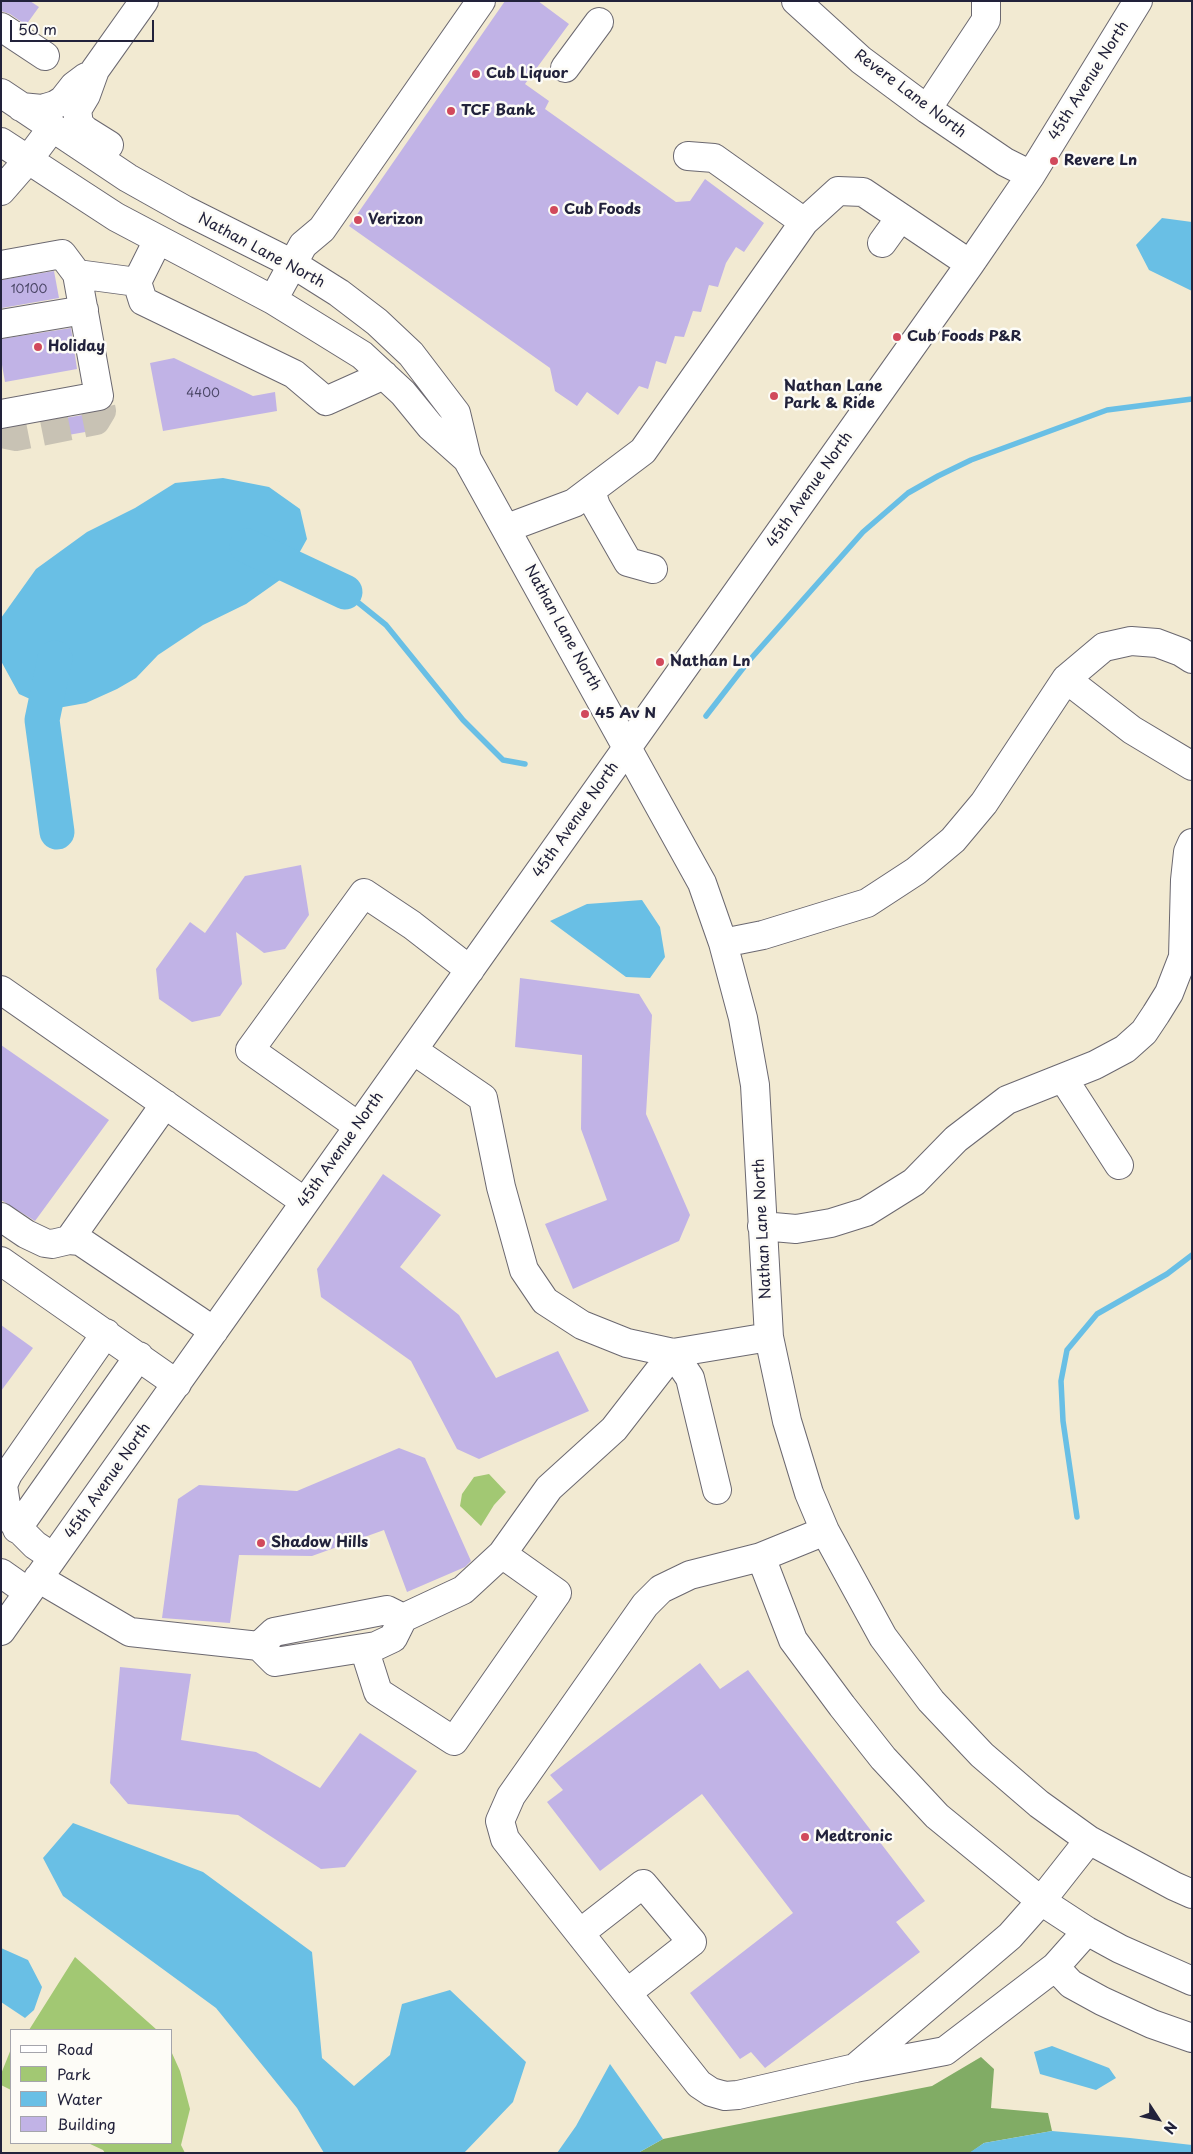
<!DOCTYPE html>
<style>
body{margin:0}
#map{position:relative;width:1193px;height:2154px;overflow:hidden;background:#f2ead2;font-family:"Playpen Sans",sans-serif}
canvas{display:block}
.frame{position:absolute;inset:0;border:2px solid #22223b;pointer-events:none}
.legend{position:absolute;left:10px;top:2029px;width:162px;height:115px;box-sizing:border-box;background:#fdfcf7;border:1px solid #a5a5ac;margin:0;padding:6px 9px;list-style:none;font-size:15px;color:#22223b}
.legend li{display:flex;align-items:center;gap:10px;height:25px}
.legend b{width:25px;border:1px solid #a5a5ac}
.north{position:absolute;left:1133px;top:2094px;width:50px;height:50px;-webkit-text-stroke:4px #fdfcf7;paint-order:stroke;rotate:125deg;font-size:14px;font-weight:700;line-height:20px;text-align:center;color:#22223b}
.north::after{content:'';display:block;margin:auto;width:18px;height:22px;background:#22223b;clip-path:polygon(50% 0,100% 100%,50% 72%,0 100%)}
.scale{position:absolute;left:10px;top:20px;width:144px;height:22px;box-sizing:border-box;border:2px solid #22223b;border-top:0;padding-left:6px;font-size:15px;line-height:18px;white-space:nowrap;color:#22223b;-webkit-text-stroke:4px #fdfcf7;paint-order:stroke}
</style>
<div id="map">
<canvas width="1193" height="2154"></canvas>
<div class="frame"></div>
<ul class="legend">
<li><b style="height:6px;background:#fff"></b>Road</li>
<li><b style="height:14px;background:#a2c873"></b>Park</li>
<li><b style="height:14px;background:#69bfe5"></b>Water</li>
<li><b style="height:14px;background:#c1b3e6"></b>Building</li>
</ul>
<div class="north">N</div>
<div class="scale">50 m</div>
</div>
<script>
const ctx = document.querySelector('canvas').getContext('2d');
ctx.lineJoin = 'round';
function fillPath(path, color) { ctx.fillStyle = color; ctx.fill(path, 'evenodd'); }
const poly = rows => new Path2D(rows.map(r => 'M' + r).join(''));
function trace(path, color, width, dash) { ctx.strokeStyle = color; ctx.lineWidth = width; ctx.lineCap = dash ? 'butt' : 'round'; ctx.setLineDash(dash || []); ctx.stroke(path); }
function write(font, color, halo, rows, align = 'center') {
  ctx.font = font + ' "Playpen Sans",sans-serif'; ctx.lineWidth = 5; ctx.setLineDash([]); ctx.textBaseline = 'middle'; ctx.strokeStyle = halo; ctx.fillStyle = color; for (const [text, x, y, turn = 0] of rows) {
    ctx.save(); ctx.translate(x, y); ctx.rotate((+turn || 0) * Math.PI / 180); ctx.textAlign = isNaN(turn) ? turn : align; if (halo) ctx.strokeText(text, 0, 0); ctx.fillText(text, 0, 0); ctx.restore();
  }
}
fillPath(poly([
 [489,1474,506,1492,494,1505,481,1526,460,1506,462,1494,474,1477],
 [75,1957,157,2030,29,2030],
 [11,2049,11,2090,1,2085,1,2074],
 [171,2051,180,2071,190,2109,181,2145,185,2153,105,2153,103,2150,88,2143,171,2143]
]), '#a2c873');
fillPath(poly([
 [981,2057,994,2069,991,2108,1048,2113,1052,2131,984,2143,970,2153,638,2153,663,2139,932,2086]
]), '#81ac65');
fillPath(poly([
 [1162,218,1192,222,1192,291,1149,270,1136,245],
 [223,478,269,487,300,509,307,539,287,575,246,604,203,625,158,655,136,678,117,689,86,703,52,709,19,694,1,661,1,618,36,569,87,532,135,508,175,483],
 [642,900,660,927,665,957,650,978,626,977,550,921,587,904],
 [73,1823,203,1872,312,1952,322,2058,354,2086,390,2055,402,2004,450,1990,526,2062,513,2102,464,2153,324,2153,297,2108,216,2008,63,1896,43,1858],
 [1,1948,28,1960,42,1987,34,2010,25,2018,1,2002],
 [1052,2046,1109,2068,1116,2078,1096,2090,1040,2074,1034,2052],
 [610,2064,663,2139,638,2153,557,2153,576,2126],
 [1052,2131,1130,2138,1192,2145,1192,2153,969,2153,984,2143]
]), '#69bfe5');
trace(poly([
 [345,592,386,625,463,720,503,760,525,764],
 [706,716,747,663,863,532,908,493,938,476,971,460,1107,410,1192,399],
 [1077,1517,1063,1421,1061,1381,1067,1350,1097,1314,1167,1274,1192,1255]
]), '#69bfe5', 5.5);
trace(poly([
 [247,546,345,592],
 [55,658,42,720,57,832]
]), '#69bfe5', 35);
fillPath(poly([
 [1,1,30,1,39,7,26,25,10,14,1,11],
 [505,1,538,1,569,24,525,84,549,101,545,109,676,202,690,201,705,179,764,223,744,252,736,247,726,263,718,287,709,285,701,312,693,311,684,337,675,336,666,364,656,361,648,389,639,386,618,415,587,392,577,406,555,391,550,368,349,226],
 [54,271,59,298,2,308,1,280],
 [71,328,77,369,5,382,1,359,1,339],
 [174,358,253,396,275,392,277,411,163,431,150,363],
 [88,414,91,431,51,438,48,421],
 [301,865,309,915,285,949,264,953,236,932,242,984,220,1016,192,1022,159,999,156,969,190,922,205,933,245,876],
 [520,978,639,994,652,1015,646,1114,690,1215,679,1241,573,1289,545,1224,607,1200,581,1129,582,1055,515,1047],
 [1,1045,109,1120,35,1221,1,1200],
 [383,1174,441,1215,400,1267,459,1315,496,1378,558,1351,589,1411,479,1459,457,1449,411,1361,321,1297,317,1269],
 [1,1325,33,1348,1,1391],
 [399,1448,425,1458,471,1561,465,1567,407,1592,384,1530,312,1556,239,1555,230,1623,162,1618,178,1499,199,1485,297,1491],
 [700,1663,720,1689,748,1670,925,1901,896,1922,920,1952,765,2068,751,2052,740,2059,690,1993,793,1913,702,1794,600,1871,547,1802,563,1790,550,1775],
 [120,1667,191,1674,181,1740,256,1752,320,1788,360,1733,417,1771,345,1867,321,1869,238,1815,128,1804,110,1783]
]), '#c1b3e6');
trace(poly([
 [1,434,16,437,96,421,102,411,99,396]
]), '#c8c2b4', 28, [28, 14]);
const minor = poly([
 [796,1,861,60,927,109,1005,162,1031,175],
 [1,27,45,56],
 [565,68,599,22],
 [1,93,128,178,185,210,293,264,339,293,377,322,411,354,456,413,467,459,702,883,723,943,743,1018,755,1085,769,1337,787,1421,809,1493,825,1531,883,1637,931,1701,982,1755,1039,1804,1089,1840,1174,1886,1192,1894],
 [21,107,42,109,55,105,63,100,74,86,86,77],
 [927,109,986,20,986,1],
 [1,142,116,217,273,300,362,355,403,393,430,426,467,459],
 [109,145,85,130,79,124,77,110,86,95,95,70,144,1],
 [688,156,714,158,804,222],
 [1,191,28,160,52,128],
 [882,243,900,218],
 [1,265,62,254,77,274],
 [137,282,143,301,294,374,326,401,384,375],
 [273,300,303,245,322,229,481,1],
 [1,324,84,310],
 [1,414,99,396,77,274,137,282,158,240],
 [591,491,596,506,628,562,653,569],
 [507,528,574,503,643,451,804,222,838,191,863,192,970,264],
 [1066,679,1132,730,1192,766],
 [723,943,763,935,867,903,916,871,953,840,984,803,1066,679,1104,647,1131,641,1157,643,1181,652,1192,659],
 [1,990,305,1202],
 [413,1050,483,1098,501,1187,524,1270,545,1301,582,1325,627,1343,673,1353,690,1378,717,1490],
 [1063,1078,1119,1165],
 [358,1126,250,1050,364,893,412,925,470,970],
 [1,1217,26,1234,45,1243,52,1244,69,1240,80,1241,214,1331],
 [762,1226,796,1229,808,1227,831,1223,866,1212,914,1182,956,1139,1007,1100,1095,1065,1125,1049,1144,1032,1156,1014,1169,993,1183,957,1185,880,1188,852,1192,843],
 [69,1240,165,1104],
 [1,1261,177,1384],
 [17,1529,139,1356],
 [53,1557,35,1545,15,1525,7,1512,3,1485,8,1474,106,1333],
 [761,1557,825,1531],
 [1,1573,28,1592],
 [38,1578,130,1632,259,1646,275,1662,376,1646,393,1638,403,1618,387,1610,274,1632,259,1646],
 [403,1618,463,1590,502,1554,549,1488,614,1429,673,1353,769,1337],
 [1,1631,970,264,1031,175,1138,1],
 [364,1648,378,1692,454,1741,557,1593,502,1554],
 [1089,1840,1041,1901,1087,1931,1120,1949,1192,1981],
 [580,1933,643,1884,692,1942,627,1993],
 [1055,1967,1087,1931],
 [855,2068,1010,1936,1041,1901,937,1816,883,1758,842,1706,793,1640,761,1557,690,1575,661,1589,645,1605,511,1796,500,1821,505,1839,699,2084,711,2092,725,2096,738,2095,855,2068,945,2051,1055,1967,1071,1984,1102,2001,1152,2024,1192,2038]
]);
trace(minor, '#6b6870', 30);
trace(minor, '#fff', 28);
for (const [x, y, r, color] of [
 [476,74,5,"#d1495b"],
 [451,111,5,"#d1495b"],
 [1054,161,5,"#d1495b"],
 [554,210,5,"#d1495b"],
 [358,220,5,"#d1495b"],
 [897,337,5,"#d1495b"],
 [38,347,5,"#d1495b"],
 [774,396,5,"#d1495b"],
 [660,662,5,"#d1495b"],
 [585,714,5,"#d1495b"],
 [261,1543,5,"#d1495b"],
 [805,1837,5,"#d1495b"]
]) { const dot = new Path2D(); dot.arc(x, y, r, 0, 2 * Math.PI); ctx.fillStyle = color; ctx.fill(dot); trace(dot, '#fdfcf7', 2); }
write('12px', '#4a4666', null, [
 ["10100",29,290],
 ["4400",203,394]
]);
write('bold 15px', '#22223b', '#fdfcf7', [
 ["Cub Liquor",486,74],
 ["TCF Bank",461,111],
 ["Revere Ln",1064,161],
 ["Cub Foods",564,210],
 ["Verizon",368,220],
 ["Cub Foods P&R",907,337],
 ["Holiday",48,347],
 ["Nathan Lane",784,387],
 ["Park & Ride",784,404],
 ["Nathan Ln",670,662],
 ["45 Av N",595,714],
 ["Shadow Hills",271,1543],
 ["Medtronic",815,1837]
], 'left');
write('15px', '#22223b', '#fdfcf7', [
 ["45th Avenue North",1089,81,-58],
 ["Revere Lane North",910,94,37],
 ["Nathan Lane North",261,251,28],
 ["45th Avenue North",810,490,-55],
 ["Nathan Lane North",562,628,61],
 ["45th Avenue North",576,820,-55],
 ["45th Avenue North",341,1150,-55],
 ["Nathan Lane North",763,1229,-93],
 ["45th Avenue North",108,1481,-55]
]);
</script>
